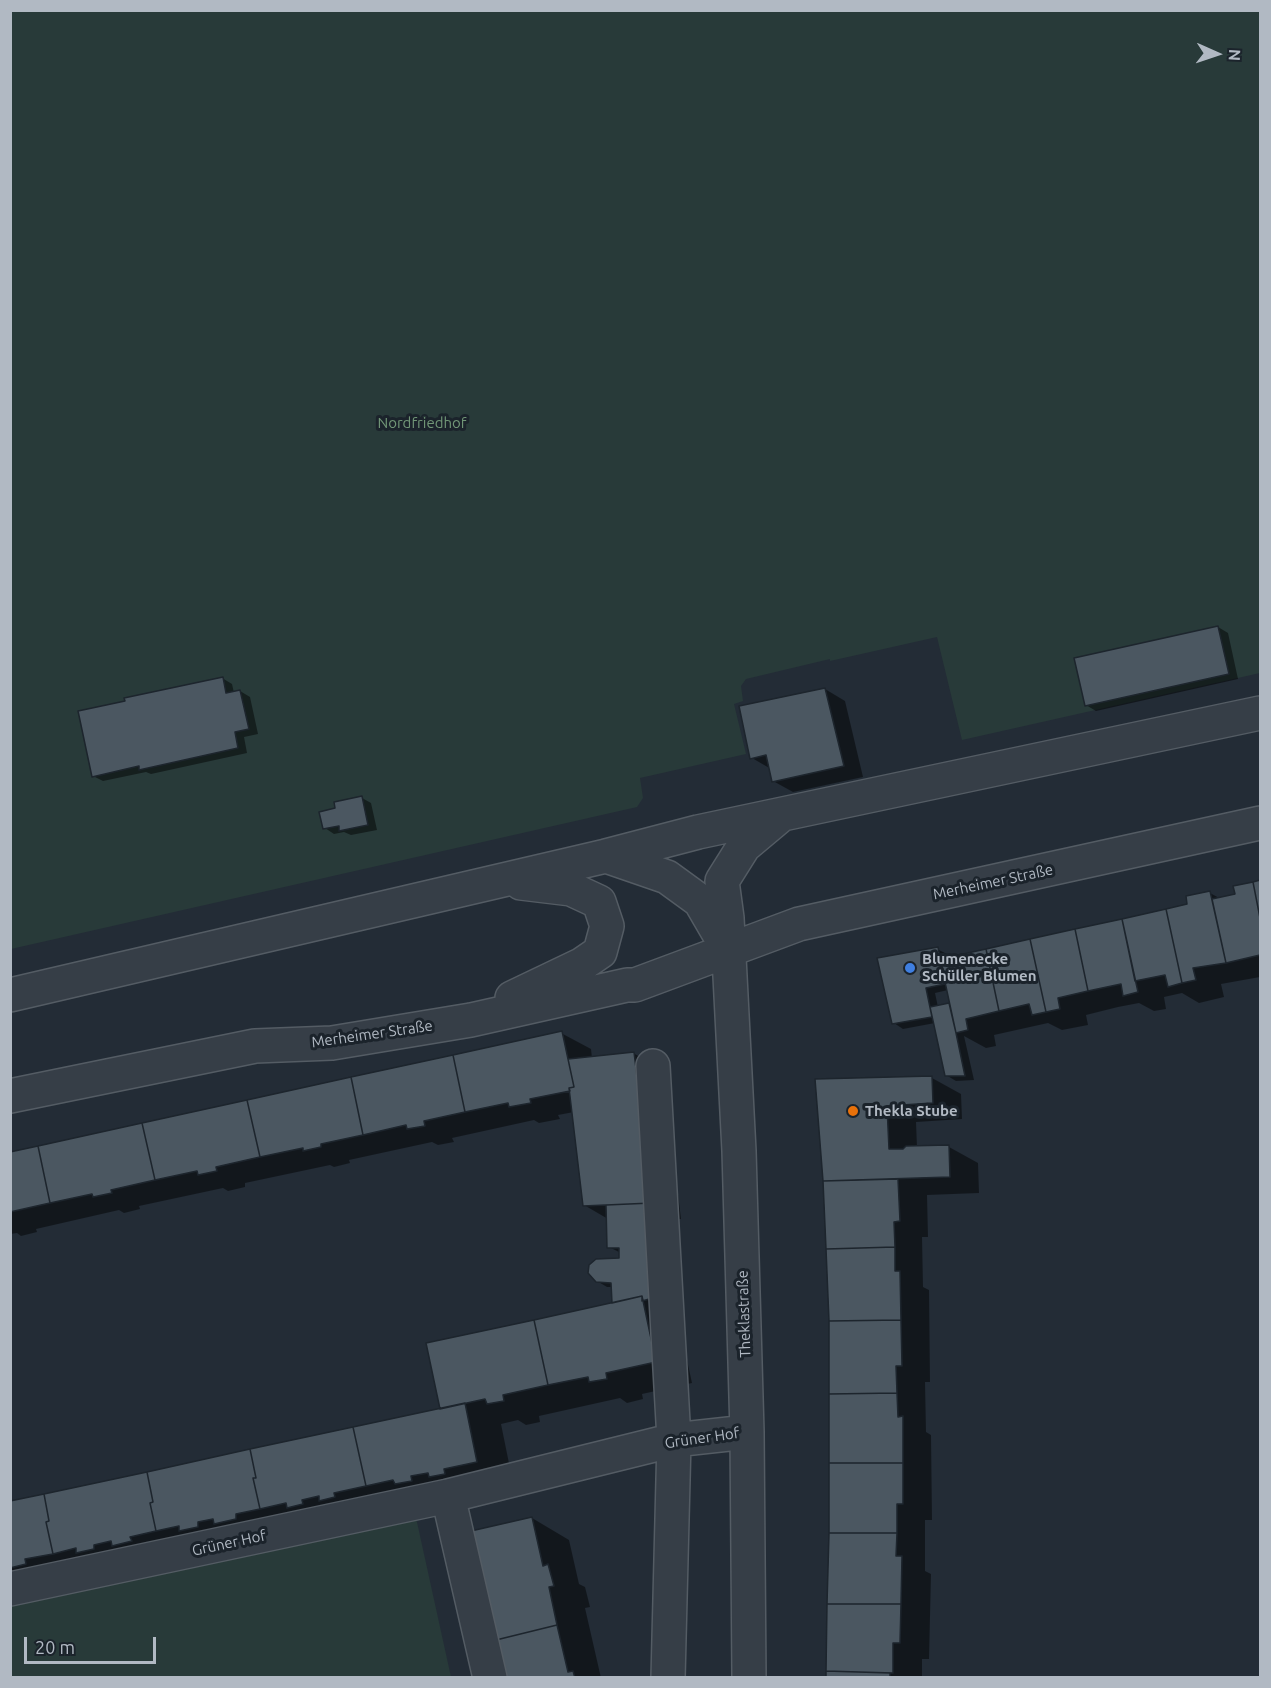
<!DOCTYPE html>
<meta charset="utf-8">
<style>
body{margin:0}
#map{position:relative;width:1271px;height:1688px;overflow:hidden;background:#232c36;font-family:Ubuntu,sans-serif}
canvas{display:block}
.frame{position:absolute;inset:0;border:12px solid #b1b9c3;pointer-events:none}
.north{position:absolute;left:1187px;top:24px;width:60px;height:60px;-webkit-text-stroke:4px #1b232b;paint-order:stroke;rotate:93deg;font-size:16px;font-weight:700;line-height:24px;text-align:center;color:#b1b9c3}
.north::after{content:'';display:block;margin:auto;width:21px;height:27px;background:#b1b9c3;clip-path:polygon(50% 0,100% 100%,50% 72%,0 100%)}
.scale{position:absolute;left:24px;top:1637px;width:132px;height:27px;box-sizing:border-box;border:3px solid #b1b9c3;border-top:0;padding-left:8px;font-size:18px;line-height:21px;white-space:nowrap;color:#b1b9c3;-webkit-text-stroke:4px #1b232b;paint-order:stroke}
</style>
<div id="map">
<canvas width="1271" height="1688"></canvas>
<div class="frame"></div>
<div class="north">N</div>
<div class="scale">20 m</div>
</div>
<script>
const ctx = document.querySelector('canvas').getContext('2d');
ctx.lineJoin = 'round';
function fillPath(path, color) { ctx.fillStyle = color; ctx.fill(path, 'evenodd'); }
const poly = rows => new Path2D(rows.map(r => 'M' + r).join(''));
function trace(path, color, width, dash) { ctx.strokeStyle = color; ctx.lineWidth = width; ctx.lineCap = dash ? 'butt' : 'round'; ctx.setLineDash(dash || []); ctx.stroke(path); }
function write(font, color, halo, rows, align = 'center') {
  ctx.font = font + ' Ubuntu,sans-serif'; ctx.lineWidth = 6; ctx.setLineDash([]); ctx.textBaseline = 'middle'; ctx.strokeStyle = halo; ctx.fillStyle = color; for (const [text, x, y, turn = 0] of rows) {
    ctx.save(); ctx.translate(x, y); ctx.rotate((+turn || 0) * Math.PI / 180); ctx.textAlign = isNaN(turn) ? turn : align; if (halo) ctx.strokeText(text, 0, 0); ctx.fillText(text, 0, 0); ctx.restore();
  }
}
fillPath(poly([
 [10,11,1260,11,1260,673,962,740,937,637,830,661,830,659,746,679,741,686,743,701,734,704,746,754,640,778,643,798,637,807,11,949],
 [415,1513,451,1677,11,1677,10,1604]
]), '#283a39');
fillPath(poly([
 [1218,627,1228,633,1238,679,1096,711,1086,705],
 [222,678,232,684,234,693,240,691,250,697,258,734,244,737,247,753,151,774,146,772,103,781,93,776],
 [825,689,845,701,863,777,793,792,773,781,771,769,752,758],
 [362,798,371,803,377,830,351,835,344,832,334,834,325,828],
 [1260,881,1260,977,1221,984,1224,997,1199,1003,1182,993,1164,997,1166,1009,1154,1011,1139,1003,1118,1007,1086,1015,1088,1025,1062,1030,1048,1023,994,1035,996,1046,986,1048,964,1036,974,1080,956,1081,946,1075,935,1023,903,1029,894,1023,937,949,947,954,948,958,1189,906,1210,893,1221,899,1237,895,1235,887],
 [948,990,952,1006,949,1005,938,1007,935,993],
 [561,1033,591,1049,592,1058,633,1053,663,1070,681,1219,662,1220,678,1319,692,1383,642,1394,643,1399,627,1403,620,1398,539,1416,540,1422,526,1425,518,1420,501,1424,513,1483,10,1590,10,1503,442,1410,613,1304,613,1287,607,1287,597,1281,621,1259,621,1253,609,1247,608,1219,584,1205,574,1112,558,1115,560,1119,539,1123,534,1120,452,1138,454,1142,438,1145,432,1142,349,1160,350,1163,334,1167,330,1165,245,1183,245,1187,228,1191,223,1188,139,1206,140,1209,124,1213,119,1210,36,1229,37,1232,21,1236,17,1233,10,1234,10,1154],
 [932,1078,961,1094,962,1119,916,1122,917,1147,949,1147,978,1163,979,1193,927,1195,928,1237,922,1237,923,1287,929,1290,930,1382,925,1382,926,1432,931,1435,932,1520,925,1520,925,1571,931,1574,929,1659,922,1659,922,1678,827,1678,830,1533,830,1321,825,1182,817,1080],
 [532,1518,569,1540,579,1584,585,1587,590,1607,585,1608,601,1678,507,1678]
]), '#0007');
const building = poly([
 [1218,626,1229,674,1085,706,1074,658,1218,626],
 [223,677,226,693,240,690,249,729,235,732,238,748,139,770,139,766,92,777,78,711,125,701,124,698,223,677],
 [825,688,844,766,772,782,766,755,750,759,739,706,825,688],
 [362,796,368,825,339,831,339,826,323,829,319,812,335,808,334,802,362,796],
 [1260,880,1260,918,1253,882,1260,880],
 [1253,882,1260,918,1260,955,1226,963,1212,899,1235,894,1233,886,1253,882],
 [1210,891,1226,963,1193,968,1196,980,1182,983,1166,909,1187,904,1186,896,1210,891],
 [1166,909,1182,983,1168,987,1165,975,1135,981,1122,919,1166,909],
 [1122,919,1138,992,1123,996,1121,984,1088,991,1075,929,1122,919],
 [1075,929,1088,991,1058,998,1060,1009,1046,1012,1030,939,1075,929],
 [1030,939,1046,1012,1032,1015,1029,1004,999,1011,986,949,1030,939],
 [938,947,945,984,926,988,932,1017,892,1024,877,958,938,947],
 [986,949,999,1011,966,1019,968,1030,956,1033,940,959,986,949],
 [949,1003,956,1033,965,1076,945,1076,930,1007,949,1003],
 [562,1031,574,1087,569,1088,570,1091,530,1099,531,1103,509,1107,508,1103,465,1112,453,1055,562,1031],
 [634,1052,652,1203,583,1206,569,1088,574,1087,568,1059,634,1052],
 [453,1055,465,1112,424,1121,425,1126,407,1129,406,1125,363,1135,351,1077,453,1055],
 [932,1076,933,1103,887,1106,889,1149,903,1149,906,1146,949,1145,950,1177,823,1181,815,1079,932,1076],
 [351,1077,363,1135,321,1144,321,1147,303,1151,303,1148,260,1157,247,1100,351,1077],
 [247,1100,260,1157,216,1167,217,1171,198,1175,197,1171,155,1180,142,1123,247,1100],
 [142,1123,155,1180,111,1190,112,1193,93,1197,92,1194,50,1203,38,1146,142,1123],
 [38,1146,50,1203,10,1212,10,1152,38,1146],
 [898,1179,900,1221,894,1222,895,1247,826,1249,823,1181,898,1179],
 [652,1203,653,1298,642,1301,642,1296,612,1303,611,1283,596,1282,588,1273,589,1265,596,1259,619,1258,619,1248,607,1248,606,1205,652,1203],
 [895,1247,895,1271,900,1271,901,1320,829,1321,826,1249,895,1247],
 [642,1296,656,1362,606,1373,607,1379,589,1382,588,1377,548,1385,534,1320,642,1296],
 [534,1320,548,1385,503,1395,504,1401,487,1404,485,1399,440,1409,426,1343,534,1320],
 [901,1320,902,1366,896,1366,897,1393,829,1394,829,1321,901,1320],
 [897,1393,898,1417,903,1416,903,1463,829,1463,829,1394,897,1393],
 [465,1403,477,1462,444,1469,445,1474,429,1477,428,1473,411,1476,412,1481,395,1484,393,1480,366,1486,353,1427,465,1403],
 [353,1427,366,1486,334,1493,335,1497,319,1501,319,1496,302,1500,303,1504,287,1508,286,1503,260,1509,253,1478,256,1478,250,1449,353,1427],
 [250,1449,256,1478,253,1478,260,1509,236,1514,236,1519,214,1524,213,1519,198,1522,198,1527,179,1531,179,1526,156,1531,150,1503,153,1502,147,1472,250,1449],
 [829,1463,903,1463,903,1504,897,1504,897,1533,829,1533,829,1463],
 [147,1472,153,1502,150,1503,156,1531,130,1537,132,1541,112,1546,111,1541,94,1545,94,1549,76,1553,76,1548,53,1554,46,1522,49,1521,44,1494,147,1472],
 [44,1494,49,1521,46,1522,53,1554,25,1559,26,1564,10,1568,10,1501,44,1494],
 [532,1517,543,1566,548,1564,554,1586,549,1587,557,1625,496,1640,471,1531,532,1517],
 [829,1533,897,1533,896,1556,902,1556,901,1604,827,1604,829,1533],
 [827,1604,901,1604,900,1643,893,1643,893,1673,826,1671,827,1604],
 [557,1625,568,1672,573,1671,575,1678,505,1678,496,1640,557,1625],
 [826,1671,890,1673,890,1678,826,1678,826,1671]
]);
fillPath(building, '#4b5761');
trace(building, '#1d252d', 1.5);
const minor = poly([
 [606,856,667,877,700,901,725,944],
 [10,995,606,856,698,832,1260,713],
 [512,998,581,965,600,952,607,926,599,902,571,889,521,883],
 [653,1066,674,1440,668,1678],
 [10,1096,255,1046,332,1043,471,1020,627,985,635,985,799,924,1260,823],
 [448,1496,674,1440,747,1432],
 [10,1589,448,1496,490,1678],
 [749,1678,747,1432,739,1151,727,918,722,881,744,846,781,815]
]);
trace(minor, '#545c64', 36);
trace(minor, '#363e47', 33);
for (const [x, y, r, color] of [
 [910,968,6,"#3f7fe0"],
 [853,1111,6,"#e8710a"]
]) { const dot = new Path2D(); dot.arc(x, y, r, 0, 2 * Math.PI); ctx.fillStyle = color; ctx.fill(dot); trace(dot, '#1b232b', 2); }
write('15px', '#719677', '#1b232b', [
 ["Nordfriedhof",422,423]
]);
write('15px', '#b1b9c3', '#1b232b', [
 ["Merheimer Straße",993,882,-12],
 ["Merheimer Straße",372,1034,-8],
 ["Theklastraße",744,1314,-92],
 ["Grüner Hof",702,1438,-8],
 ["Grüner Hof",229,1543,-12]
]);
write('bold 15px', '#b1b9c3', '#1b232b', [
 ["Blumenecke",922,959],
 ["Schüller Blumen",922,976],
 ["Thekla Stube",865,1111]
], 'left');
</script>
